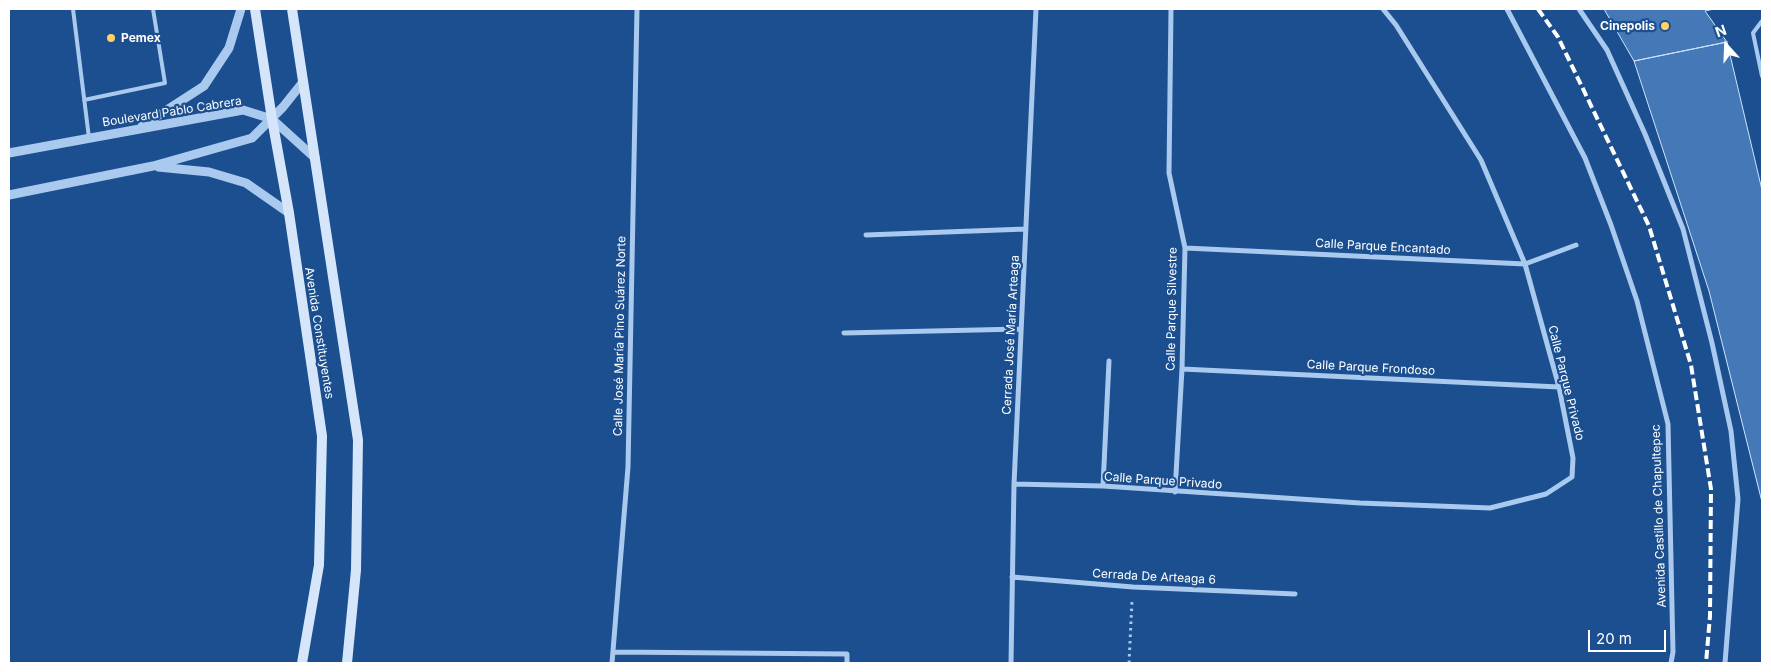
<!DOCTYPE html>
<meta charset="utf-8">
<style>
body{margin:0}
#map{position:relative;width:1771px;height:672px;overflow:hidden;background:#1b4f8f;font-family:Inter,sans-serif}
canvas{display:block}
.frame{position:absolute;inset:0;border:10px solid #fff;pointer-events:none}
.north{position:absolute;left:1701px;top:20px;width:50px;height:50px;-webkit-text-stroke:4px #1b4f8f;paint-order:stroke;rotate:340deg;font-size:14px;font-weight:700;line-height:20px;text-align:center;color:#fff}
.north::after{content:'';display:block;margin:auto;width:18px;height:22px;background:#fff;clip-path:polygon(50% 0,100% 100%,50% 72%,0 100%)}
.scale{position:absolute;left:1588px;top:630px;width:78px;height:22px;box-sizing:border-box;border:2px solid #fff;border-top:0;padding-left:6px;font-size:15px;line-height:18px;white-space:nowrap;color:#fff;-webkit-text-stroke:4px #1b4f8f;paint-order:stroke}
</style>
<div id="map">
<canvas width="1771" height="672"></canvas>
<div class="frame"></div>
<div class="north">N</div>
<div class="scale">20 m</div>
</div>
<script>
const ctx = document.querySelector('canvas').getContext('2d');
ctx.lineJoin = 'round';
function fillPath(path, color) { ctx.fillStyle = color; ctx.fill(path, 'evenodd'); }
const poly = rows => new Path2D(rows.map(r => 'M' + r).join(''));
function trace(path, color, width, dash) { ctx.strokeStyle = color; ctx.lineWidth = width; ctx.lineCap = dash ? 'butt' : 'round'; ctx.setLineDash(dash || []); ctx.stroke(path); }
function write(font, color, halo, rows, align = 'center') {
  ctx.font = font + ' Inter,sans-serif'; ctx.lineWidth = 4.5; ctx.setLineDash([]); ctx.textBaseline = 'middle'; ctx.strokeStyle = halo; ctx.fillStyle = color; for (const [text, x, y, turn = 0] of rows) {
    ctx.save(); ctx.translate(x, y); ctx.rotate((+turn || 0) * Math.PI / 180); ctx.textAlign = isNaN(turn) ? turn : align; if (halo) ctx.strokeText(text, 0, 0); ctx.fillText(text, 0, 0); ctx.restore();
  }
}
const building = poly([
 [1604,9,1714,9,1705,11,1727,42,1634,61,1604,9],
 [1727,42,1762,190,1762,502,1709,291,1634,61,1727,42]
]);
fillPath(building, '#4478b7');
trace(building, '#cfe3fa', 1);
trace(poly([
 [1129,663,1132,601]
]), '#a9c9ee', 3, [2.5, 4]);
trace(poly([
 [73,9,89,138],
 [1762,21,1753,33,1762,76],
 [84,100,165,83,153,9]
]), '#a9c9ee', 4);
trace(poly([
 [1171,9,1169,173,1185,248,1182,369,1175,492],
 [1507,9,1585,158,1611,225,1637,301,1668,424,1673,652,1671,663],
 [1579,9,1607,50,1645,134,1683,229,1712,343,1731,431,1738,499,1725,663],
 [866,235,1026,229],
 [1185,248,1525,264,1576,245],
 [844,333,1021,329],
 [1182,369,1559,387],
 [1014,484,1103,486,1360,503,1490,508,1546,494,1572,477,1573,458,1559,387,1525,264,1481,160,1396,25,1383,9],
 [1103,486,1109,361],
 [1012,577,1133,587,1295,594],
 [613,652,847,654,847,663],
 [612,663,628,467,637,9],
 [1011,663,1014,484,1036,9]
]), '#a9c9ee', 5);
trace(poly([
 [142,126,204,86,229,48,241,9],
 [9,153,243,110,272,119,315,158],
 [158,167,209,172,246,183,289,213],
 [9,195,153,166,252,138,283,107,303,82]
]), '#a9c9ee', 9);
trace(poly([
 [255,9,272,119,289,213,322,436,319,565,302,663],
 [292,9,358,440,356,570,347,663]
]), '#d6e6fa', 10);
trace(poly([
 [1538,9,1558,37,1649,226,1691,365,1711,489,1710,616,1706,663]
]), '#fff', 4, [9, 4]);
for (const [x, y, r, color] of [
 [1665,26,5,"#ffd166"],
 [111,38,5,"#ffd166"]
]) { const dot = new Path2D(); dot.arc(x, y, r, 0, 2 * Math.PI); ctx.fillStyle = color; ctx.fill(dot); trace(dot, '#1b4f8f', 2); }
write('bold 12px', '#fff', '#1b4f8f', [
 ["Cinepolis",1655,26],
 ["Pemex",121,38,"left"]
], 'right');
write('12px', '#fff', '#1b4f8f', [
 ["Boulevard Pablo Cabrera",172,112,-9],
 ["Calle Parque Encantado",1383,247,3],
 ["Calle Parque Silvestre",1172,309,-89],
 ["Avenida Constituyentes",319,333,81],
 ["Cerrada José María Arteaga",1011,335,-87],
 ["Calle José María Pino Suárez Norte",620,336,-89],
 ["Calle Parque Frondoso",1371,368,3],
 ["Calle Parque Privado",1566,383,76],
 ["Calle Parque Privado",1163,481,4],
 ["Avenida Castillo de Chapultepec",1659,516,-92],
 ["Cerrada De Arteaga 6",1154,577,3]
]);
</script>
